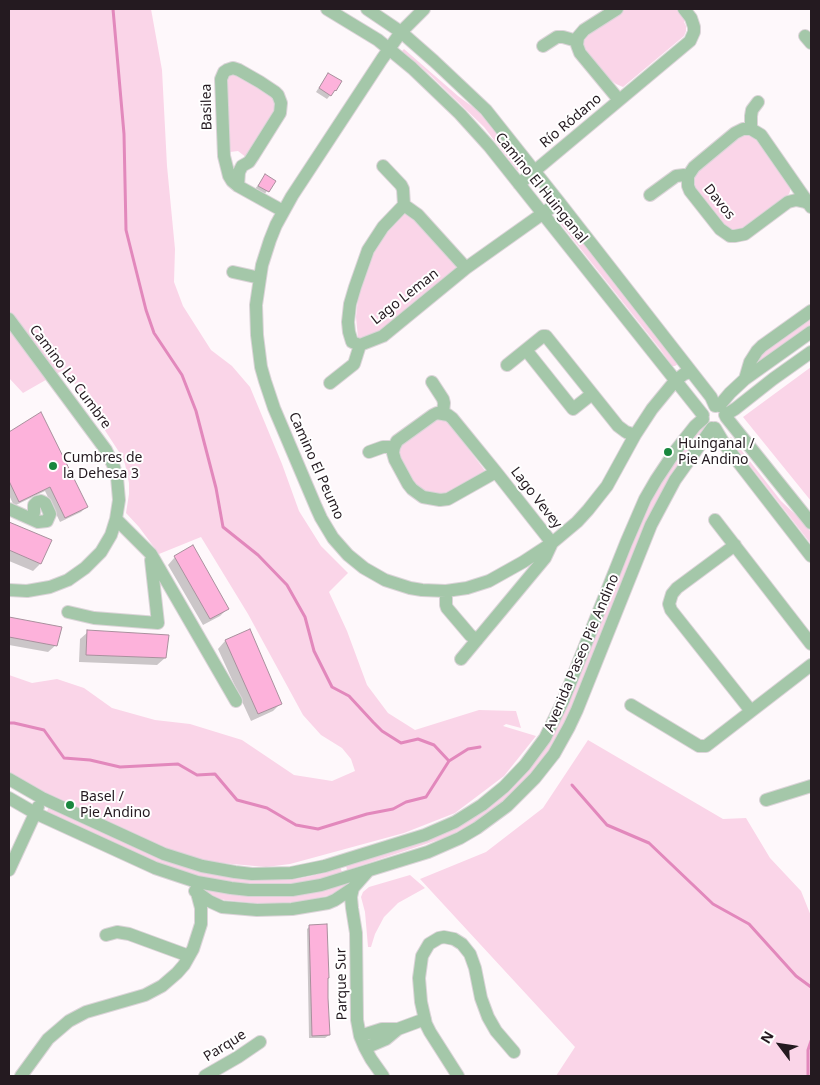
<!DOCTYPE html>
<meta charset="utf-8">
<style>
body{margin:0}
#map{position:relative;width:820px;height:1085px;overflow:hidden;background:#fef8fb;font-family:"Noto Sans",sans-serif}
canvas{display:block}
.frame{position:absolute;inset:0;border:10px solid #241a20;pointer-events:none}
.north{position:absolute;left:755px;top:1020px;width:50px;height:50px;-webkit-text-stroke:4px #fff;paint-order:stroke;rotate:301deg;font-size:14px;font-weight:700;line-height:20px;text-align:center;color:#241a20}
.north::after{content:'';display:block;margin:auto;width:18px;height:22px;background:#241a20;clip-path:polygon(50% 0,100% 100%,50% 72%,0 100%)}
</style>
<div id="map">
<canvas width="820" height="1085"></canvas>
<div class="frame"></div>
<div class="north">N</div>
</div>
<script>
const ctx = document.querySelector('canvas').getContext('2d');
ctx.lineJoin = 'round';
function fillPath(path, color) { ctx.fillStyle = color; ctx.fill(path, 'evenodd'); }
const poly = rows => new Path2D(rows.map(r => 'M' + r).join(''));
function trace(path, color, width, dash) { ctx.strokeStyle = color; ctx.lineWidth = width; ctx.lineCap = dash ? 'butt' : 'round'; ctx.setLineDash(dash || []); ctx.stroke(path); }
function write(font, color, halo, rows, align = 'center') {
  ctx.font = font + ' "Noto Sans",sans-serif'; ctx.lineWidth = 4; ctx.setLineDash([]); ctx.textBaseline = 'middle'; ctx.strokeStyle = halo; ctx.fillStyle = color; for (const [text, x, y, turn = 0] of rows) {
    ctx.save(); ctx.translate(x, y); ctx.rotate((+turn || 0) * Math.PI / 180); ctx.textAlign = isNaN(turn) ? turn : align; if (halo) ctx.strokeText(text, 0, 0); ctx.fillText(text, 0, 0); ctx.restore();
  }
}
fillPath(poly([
 [9,9,151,9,162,70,167,166,175,249,174,282,183,306,211,350,232,366,250,387,282,464,299,511,321,546,348,573,329,592,347,631,367,685,388,713,415,730,479,710,516,711,521,728,506,724,503,726,536,736,504,776,455,813,404,833,290,864,266,867,210,862,160,846,111,825,28,784,9,773,9,675,32,683,57,679,84,688,112,708,155,720,190,724,242,740,294,775,332,781,355,771,351,759,342,748,321,735,303,715,248,614,201,537,159,554,139,527,126,513,129,494,129,483,125,464,121,455,65,369,23,393,9,378],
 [624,9,677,9,686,20,684,22,686,26,686,31,684,36,623,87,616,84,611,80,593,60,583,45,584,39,588,33],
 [404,49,458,96,477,110,499,135,523,165,523,168,520,171,517,170,484,127,429,74,402,51],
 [236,74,270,93,277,106,247,158,238,151,230,152,226,78,229,76],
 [745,134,754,135,790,187,790,191,789,194,768,212,749,225,735,231,725,228,693,187,695,174,738,136],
 [405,210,460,267,370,344,358,338,356,317,359,288,372,252],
 [559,212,678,364,675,366,672,366,660,349,556,218,556,214],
 [811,318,811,325,755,365,759,356],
 [811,367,811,501,743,417],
 [443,419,449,423,486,472,448,494,429,495,413,485,398,455,399,448,403,442,434,420],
 [701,426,705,427,705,431,647,519,564,725,544,758,513,793,477,822,444,838,347,870,346,865,503,795,522,777,540,755,640,520,665,475],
 [731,437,781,501,797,516,811,532,811,544,729,439],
 [588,740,723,819,746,818,770,858,801,891,811,916,811,1076,556,1076,575,1047,420,879,486,852,543,808],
 [49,807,151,855,259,880,295,879,311,876,340,867,342,872,324,879,289,885,242,884,217,880,175,870,46,813],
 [410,875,425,888,398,903,384,917,375,934,371,947,368,947,365,912,361,897,363,892,369,887],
 [353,881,344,889,330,895,306,901,278,904,253,903,216,899,208,895,203,889,238,895,263,897,289,896]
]), '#fad5e8');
fillPath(poly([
 [328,74,340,81,335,90,327,99,316,92,325,78],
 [265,176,274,181,264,195,255,189],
 [9,428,11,432,86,507,81,512,60,522,45,491,14,506,9,495],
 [9,524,50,541,40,564,33,571,9,561],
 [175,557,227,609,220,616,203,625,168,565],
 [9,618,60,628,56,645,48,652,9,645],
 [249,630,280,704,273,711,251,721,218,649,225,641],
 [88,632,165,658,157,665,79,662,80,639],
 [310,926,327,979,329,1035,325,1038,309,1038,307,929]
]), '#0003');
trace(poly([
 [113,9,124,134,126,230,146,310,154,333,182,375,196,411,216,488,223,527,258,555,287,585,305,617,314,651,332,687,349,696,373,722,382,731,401,743,418,739,434,745,449,761],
 [9,723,14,723,44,730,64,758,90,760,120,767,178,764,197,775,215,774,237,800,267,808,296,825,318,829,367,814,393,809,406,802,426,797,449,761,468,749,480,747],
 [572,785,607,825,649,843,713,904,749,924,796,976,811,987],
 [808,1076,808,1050,811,1041]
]), '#e288bc', 3);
const building = poly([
 [328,73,342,81,336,91,335,90,331,96,319,88,328,73],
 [265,174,276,181,269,192,258,186,265,174],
 [41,412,88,507,65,518,50,487,19,502,9,481,9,432,41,412],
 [9,522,52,540,41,564,9,550,9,522],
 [193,545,229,609,210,619,174,556,193,545],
 [9,617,62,627,57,646,9,637,9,617],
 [250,629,282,704,258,714,225,640,250,629],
 [87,630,169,635,166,658,86,655,87,630],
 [327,924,329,978,328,978,328,998,330,1035,312,1036,309,925,327,924]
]);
fillPath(building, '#fdb2db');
trace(building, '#a9909d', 1);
const minor = poly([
 [327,9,378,40,412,68,460,114,489,146,703,415],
 [367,9,401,32,434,61,486,110,559,202,711,397,715,406],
 [424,9,401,32,382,59,292,196,276,225,270,240,262,265,260,278,256,305,257,335,261,367,265,381,274,408,316,507,321,518,333,538,348,555,364,568,385,580,410,588,422,590,446,591,467,588,489,581,523,562,552,543,577,522,588,510,607,486,635,435,652,409,675,381,684,374,690,372],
 [617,9,584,30,578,37,577,45,580,53,619,100],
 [805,36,811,43],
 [543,46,557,37,563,37,577,41],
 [751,129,751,116,752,110,758,102],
 [383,166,401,185,403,189,404,205],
 [519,184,690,41,694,32,694,27,691,18,684,9],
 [238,186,239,172,242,166,249,162,253,156,280,113,281,103,278,95,275,92,260,82,239,70,233,68,227,70,224,72,221,79,224,156,229,176,232,181,238,186,283,211],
 [650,195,676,176,684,175,688,176],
 [809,204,805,202,796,200,788,202,745,234,735,236,730,236,720,229,690,191,688,186,688,176,694,167,735,133,743,129,751,129,761,135,811,207],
 [466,268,418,215,404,205,383,227,368,250,355,287,350,304,348,322,349,332,352,342,360,345,383,336,466,268,559,202],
 [233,272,260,278],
 [9,319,106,450,114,467,117,477,119,500,116,519,111,535,101,552,85,568,68,580,50,587,27,591,9,590],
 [526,350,573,409,592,394],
 [507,365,543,336,546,336,618,426,626,432,635,435],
 [745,379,750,362,757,351,762,346,811,311],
 [432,382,443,399,444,403,443,413],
 [330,383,354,364,360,345],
 [719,406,730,393,745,379,811,332],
 [725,415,735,409,773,379,811,352],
 [726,417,811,523],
 [715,428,725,445,811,556],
 [369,452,383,447,394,447],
 [9,509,38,522,47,521,50,514,45,503,41,501,37,502,34,505,34,513],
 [116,519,151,554,236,701],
 [715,520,811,644],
 [735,545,677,588,672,594,669,604,671,610,751,711],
 [446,591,446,605,447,608,470,635,477,640],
 [68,612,94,618,158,623,151,560],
 [461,659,545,558,552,543,496,472,452,418,448,415,437,413,433,415,397,441,394,447,393,453,395,460,408,484,412,489,423,497,440,500,448,499,496,472],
 [631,705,699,746,706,746,811,665],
 [9,779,42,798,164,854,202,866,235,872,252,874,291,873,325,866,425,835,455,822,482,805,504,787,525,765,545,738,563,701,626,543,645,499,656,480,676,450,695,426,703,419],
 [9,798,35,813,155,868,197,882,231,888,249,890,292,890,321,885,428,852,460,838,477,828,507,806,535,778,554,754,569,727,577,710,651,525,675,480,712,428],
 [766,800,811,786],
 [9,870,38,807],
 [353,888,351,897,352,908,356,933,357,1020,360,1036,365,1048,371,1059,383,1076],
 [195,891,209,901,222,907,257,910,292,909,328,903,335,900,353,888,368,871],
 [106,935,117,932,129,934,189,956],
 [360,1036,382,1029,398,1029],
 [365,1048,386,1039,398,1029,425,1019],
 [21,1076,48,1039,69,1021,86,1012,145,995,162,986,177,973,184,965,193,949,201,924,201,908,197,893],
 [205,1076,238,1057,260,1042],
 [458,1076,430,1032,426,1024,421,1002,419,978,422,956,429,944,439,938,444,937,454,939,462,944,470,954,475,968,481,998,488,1017,496,1031,514,1052]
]);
trace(minor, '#dbd4d8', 14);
trace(minor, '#a4c7a9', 12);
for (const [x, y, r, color] of [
 [668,452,5,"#19873e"],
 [53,466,5,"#19873e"],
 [70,805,5,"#19873e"]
]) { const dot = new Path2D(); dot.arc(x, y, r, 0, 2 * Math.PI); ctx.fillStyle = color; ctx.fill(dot); trace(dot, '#fff', 2); }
write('14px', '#241a20', '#fff', [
 ["Basilea",207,107,-91],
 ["Río Ródano",571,121,-40],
 ["Camino El Huinganal",541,188,51],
 ["Davos",719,202,51],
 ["Lago Leman",405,297,-38],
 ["Camino La Cumbre",70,377,53],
 ["Camino El Peumo",316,466,66],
 ["Lago Vevey",536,498,52],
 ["Avenida Paseo Pie Andino",582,653,-67],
 ["Parque Sur",342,984,-91],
 ["Parque",225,1046,-32]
]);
write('14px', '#241a20', '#fff', [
 ["Huinganal /",678,444],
 ["Pie Andino",678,460],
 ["Cumbres de",63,458],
 ["la Dehesa 3",63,474],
 ["Basel /",80,797],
 ["Pie Andino",80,813]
], 'left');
</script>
